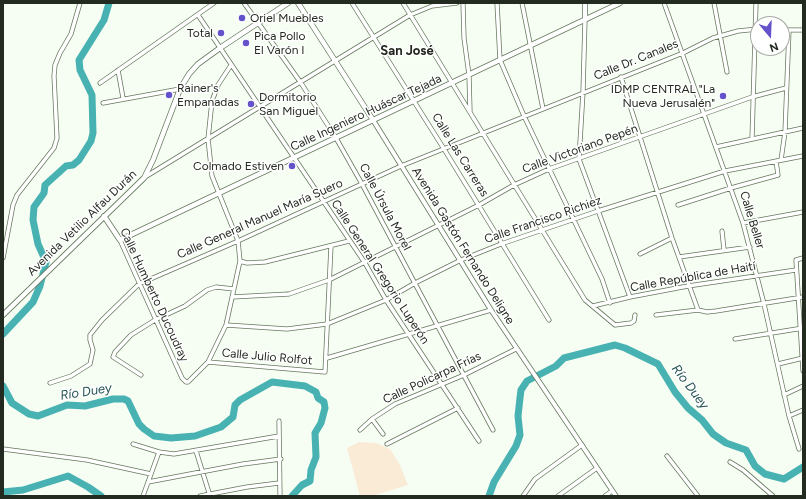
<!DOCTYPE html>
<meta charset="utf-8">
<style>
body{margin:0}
#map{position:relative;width:806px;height:499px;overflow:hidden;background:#f6fef3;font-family:Figtree,sans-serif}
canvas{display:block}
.frame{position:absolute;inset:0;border:4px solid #232a20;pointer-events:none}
.north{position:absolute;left:750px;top:16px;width:40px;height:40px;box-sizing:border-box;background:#fff;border:1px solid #a7aaa6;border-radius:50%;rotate:161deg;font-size:11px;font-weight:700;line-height:16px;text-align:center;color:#232a20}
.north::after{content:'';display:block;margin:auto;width:14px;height:18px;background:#6452cb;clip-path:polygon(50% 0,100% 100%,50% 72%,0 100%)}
</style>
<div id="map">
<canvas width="806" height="499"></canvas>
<div class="frame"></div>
<div class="north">N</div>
</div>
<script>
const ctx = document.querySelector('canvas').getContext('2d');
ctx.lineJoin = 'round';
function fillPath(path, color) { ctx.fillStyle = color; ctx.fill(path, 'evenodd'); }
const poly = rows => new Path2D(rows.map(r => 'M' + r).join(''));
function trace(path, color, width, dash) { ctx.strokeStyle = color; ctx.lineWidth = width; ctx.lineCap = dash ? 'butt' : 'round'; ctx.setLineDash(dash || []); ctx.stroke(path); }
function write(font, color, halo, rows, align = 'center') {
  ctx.font = font + ' Figtree,sans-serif'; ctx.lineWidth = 3; ctx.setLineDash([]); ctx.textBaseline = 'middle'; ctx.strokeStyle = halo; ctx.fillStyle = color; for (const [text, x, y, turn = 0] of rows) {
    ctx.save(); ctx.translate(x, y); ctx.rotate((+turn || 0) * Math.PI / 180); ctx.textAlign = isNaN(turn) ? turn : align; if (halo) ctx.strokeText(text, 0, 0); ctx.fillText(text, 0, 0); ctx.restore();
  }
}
fillPath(poly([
 [359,442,376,443,390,449,400,465,408,485,372,496,360,496,347,448]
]), '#faebd7');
trace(poly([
 [3,334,33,302,40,286,46,262,38,244,33,220,34,207,44,193,45,185,66,166,73,165,79,160,91,141,93,133,92,95,80,70,79,60,104,20,109,3],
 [3,386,12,403,29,414,38,416,67,405,85,406,113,399,124,399,128,401,139,424,144,429,154,436,171,438,195,436,221,427,233,417,235,405,240,400,272,382,305,386,316,392,318,398,324,402,325,408,321,423,315,433,316,457,311,470,310,481,302,485,292,496],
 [3,492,23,490,68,476,88,487,101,496],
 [489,496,494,482,516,446,520,435,518,416,520,398,521,390,527,381,556,366,564,358,615,345,625,348,658,364,675,392,688,408,702,420,713,434,726,443,746,450,755,466,765,474,784,479,803,467]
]), '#48b2b2', 7);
const minor = poly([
 [244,3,301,83,336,138,362,184,493,430],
 [352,3,444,149,549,320],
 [403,3,585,300,615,325,631,323,634,321,635,315],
 [463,3,464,38,469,75,470,111],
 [497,3,500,60,524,116,602,279,610,303],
 [522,3,543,109],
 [664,3,743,223,764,304,789,416,799,449],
 [714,3,727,72],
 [198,15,365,263,386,300,479,441],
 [585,19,583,92,579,159,630,297],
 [782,30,803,30],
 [118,70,123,98],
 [621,77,672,238,698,310,707,312,716,311,803,297],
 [100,83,214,3],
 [103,103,180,89],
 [752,139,756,3],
 [716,147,803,128],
 [781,160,785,132,789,30],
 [145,177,410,15,432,6,457,3],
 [678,205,731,188,778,175,776,161],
 [743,223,803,212],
 [722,231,724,250],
 [120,240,182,378,186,382,188,382,208,362,226,325,240,261,238,241,212,176,208,139,212,101,218,85,231,65],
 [640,254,672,238],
 [679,257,750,247],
 [3,258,13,205,17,195,54,148,57,138,54,76,55,65,60,53,71,34,80,3],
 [803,258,796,260,803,371],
 [240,261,247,263,265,262,349,241],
 [232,297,289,294,329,280,479,205,514,185,549,169,752,97,786,88],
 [593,306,630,297,688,286,796,270],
 [656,315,698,310],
 [226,325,287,329,327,324,386,300,415,283,461,260,501,244,598,211,725,171,803,156],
 [735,339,803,328],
 [327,358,491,310],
 [208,362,325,372,331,246],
 [778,364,803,358],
 [141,375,113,357,115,352,131,335,155,320,185,306,207,290,216,287,234,289],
 [50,383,71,376,90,364,93,350,90,340,90,335,102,320,139,284,238,241,401,166,683,53,713,38,738,31,758,29],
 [784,395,803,386],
 [789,416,803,410],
 [372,419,383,434],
 [279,421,280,496],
 [360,430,372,419,395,404,464,375,516,349],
 [133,444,159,452,174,454,279,436],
 [387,444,458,408],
 [3,449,87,460,151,474],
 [196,451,210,496],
 [667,456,698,496],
 [730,462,743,470,773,496],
 [148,482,243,464,281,459],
 [143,496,159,452],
 [200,496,247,487,279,483],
 [523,496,535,479,582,445],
 [558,496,597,468],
 [605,496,612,491]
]);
const tertiary = poly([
 [373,120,491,310,616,496]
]);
const secondary = poly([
 [298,3,373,120],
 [585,19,585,3],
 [104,216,120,240,620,3],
 [3,315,144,178,153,160,180,89,189,74,198,64,220,48,288,3]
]);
trace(minor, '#66775e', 5);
trace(tertiary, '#66775e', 5.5);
trace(secondary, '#66775e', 6);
trace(minor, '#fff', 3.5);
trace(tertiary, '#fff', 4);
trace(secondary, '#fff', 4.5);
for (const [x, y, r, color] of [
 [242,18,4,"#6452cb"],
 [221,33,4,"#6452cb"],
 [246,43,4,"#6452cb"],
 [169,95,4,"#6452cb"],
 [723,96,4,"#6452cb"],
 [251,104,4,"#6452cb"],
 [292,166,4,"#6452cb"]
]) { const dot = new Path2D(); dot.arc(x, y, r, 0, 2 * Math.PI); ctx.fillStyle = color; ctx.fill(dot); trace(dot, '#fff', 1.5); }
write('12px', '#232a20', '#fff', [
 ["Oriel Muebles",250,18],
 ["Total",213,33,"right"],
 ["Pica Pollo",254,36],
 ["El Varón I",254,50],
 ["Rainer's",177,88],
 ["Empanadas",177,102],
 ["IDMP CENTRAL \"La",715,89,"right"],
 ["Nueva Jerusalén\"",715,103,"right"],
 ["Dormitorio",259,97],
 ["San Miguel",259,111],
 ["Colmado Estiven",284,166,"right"]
], 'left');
write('12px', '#232a20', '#fff', [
 ["Calle Dr. Canales",636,60,-22],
 ["Calle Ingeniero Huáscar Tejada",366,113,-25],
 ["Calle Victoriano Pepén",580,149,-20],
 ["Calle Las Carreras",460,155,58],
 ["Calle Úrsula Morel",385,207,62],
 ["Calle General Manuel María Suero",260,219,-24],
 ["Calle Francisco Richiez",543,220,-19],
 ["Calle Beller",752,220,73],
 ["Avenida Vetilio Alfau Durán",82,223,-44],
 ["Avenida Gastón Fernando Deligne",463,246,58],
 ["Calle General Gregorio Luperón",380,272,57],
 ["Calle República de Haití",693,277,-10],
 ["Calle Humberto Ducoudray",154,295,65],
 ["Calle Julio Rolfot",267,357,5],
 ["Calle Policarpa Frías",432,378,-25]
]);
write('bold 13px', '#232a20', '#fff', [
 ["San José",407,51]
]);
write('italic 13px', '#255353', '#fff', [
 ["Río Duey",690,387,53],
 ["Río Duey",86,392,-9]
]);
</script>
